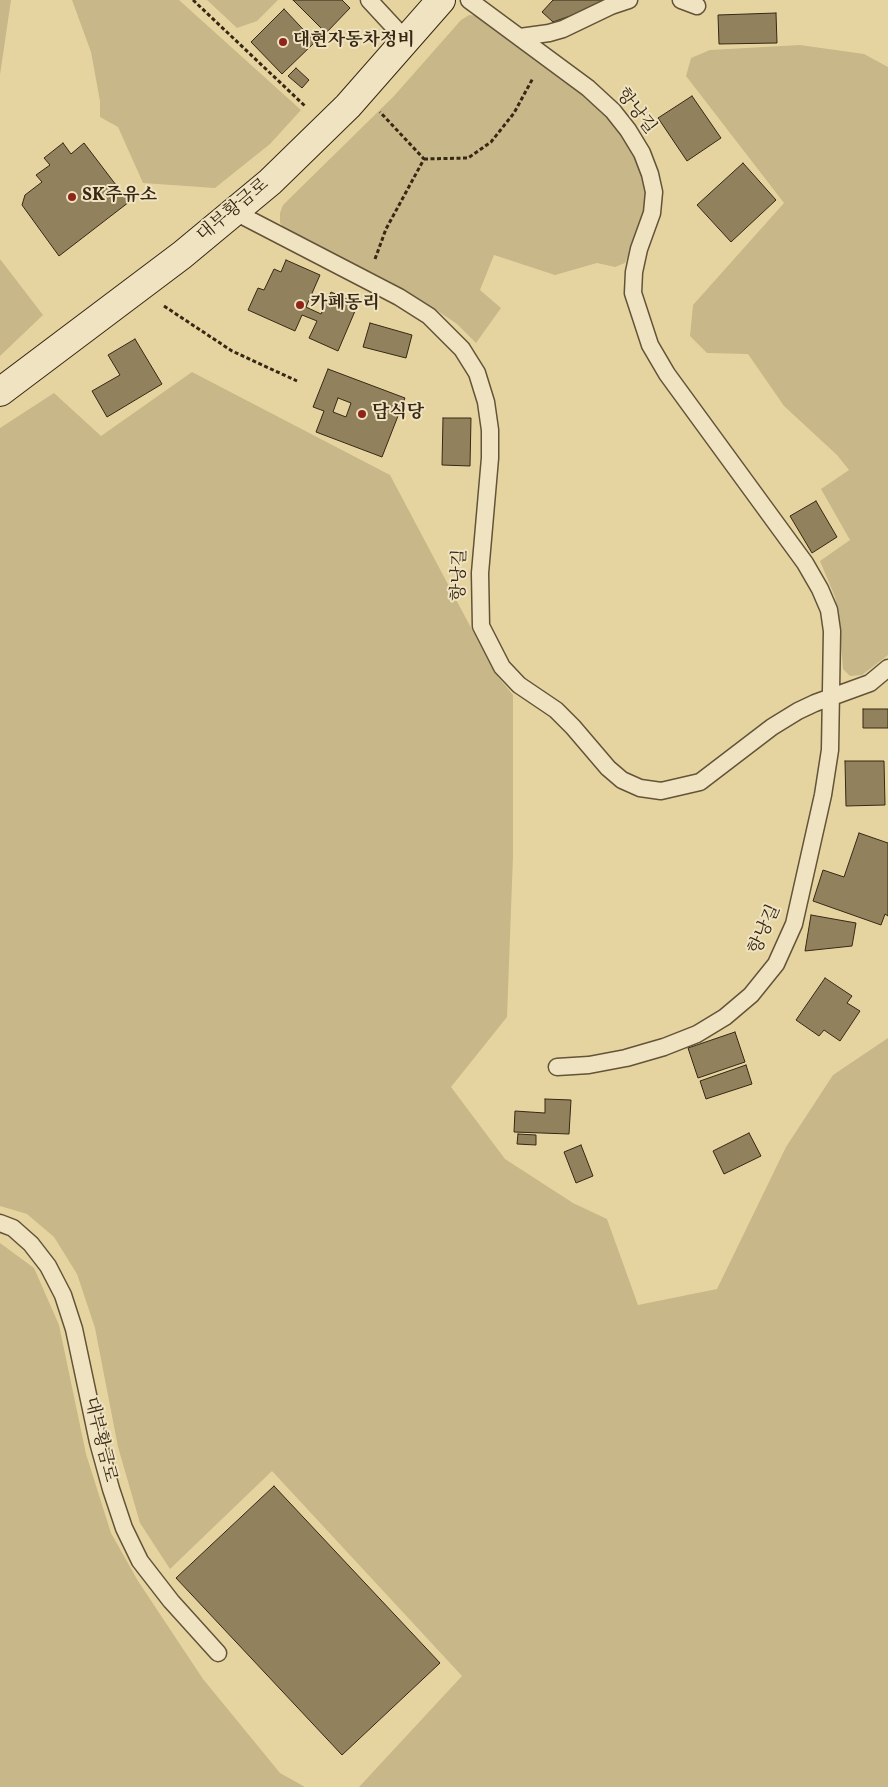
<!DOCTYPE html>
<meta charset="utf-8">
<style>
body{margin:0}
canvas{display:block;background:#e6d4a0}
</style>
<canvas width="888" height="1787"></canvas>
<script>
const ctx = document.querySelector('canvas').getContext('2d');
ctx.lineJoin = 'round';
function fillPath(path, color) { ctx.fillStyle = color; ctx.fill(path, 'evenodd'); }
const poly = rows => new Path2D(rows.map(r => 'M' + r).join(''));
function trace(path, color, width, dash) { ctx.strokeStyle = color; ctx.lineWidth = width; ctx.lineCap = dash ? 'butt' : 'round'; ctx.setLineDash(dash || []); ctx.stroke(path); }
function write(font, color, halo, rows, align = 'center') {
  ctx.font = font + ' Vollkorn,"Noto Serif KR",serif'; ctx.lineWidth = 4; ctx.setLineDash([]); ctx.textBaseline = 'middle'; ctx.strokeStyle = halo; ctx.fillStyle = color; for (const [text, x, y, turn = 0] of rows) {
    ctx.save(); ctx.translate(x, y); ctx.rotate((+turn || 0) * Math.PI / 180); ctx.textAlign = isNaN(turn) ? turn : align; if (halo) ctx.strokeText(text, 0, 0); ctx.fillText(text, 0, 0); ctx.restore();
  }
}
fillPath(poly([
 [0,0,11,0,0,75],
 [72,0,179,0,301,110,270,144,215,188,143,183,118,127,100,117,100,101,91,52],
 [207,0,278,0,257,21,237,28],
 [469,15,479,16,542,62,602,111,627,143,643,173,647,200,642,224,625,263,615,267,597,263,555,275,494,255,480,290,501,308,476,343,457,324,426,303,387,280,285,229,280,223,280,213,283,205,394,96,461,20],
 [800,45,864,54,888,67,888,655,862,675,850,676,843,669,839,621,835,597,820,561,850,540,821,489,849,470,837,455,784,406,748,354,707,353,690,336,693,305,784,203,686,76,691,58,710,50],
 [0,259,43,315,0,356],
 [192,372,390,475,495,673,513,695,513,856,507,1017,451,1087,505,1159,573,1203,607,1219,638,1305,717,1289,786,1147,833,1075,888,1038,888,1787,359,1787,462,1676,272,1471,170,1569,140,1523,118,1447,95,1328,77,1274,54,1237,27,1214,0,1206,0,428,54,393,101,436],
 [0,1243,34,1268,59,1325,86,1454,111,1533,138,1581,203,1679,280,1773,305,1787,0,1787]
]), '#c8b788');
const building = poly([
 [293,0,342,0,350,8,326,33,293,0],
 [553,0,615,0,553,22,542,12,553,0],
 [284,9,315,42,282,74,251,42,284,9],
 [776,13,777,43,719,44,718,15,776,13],
 [296,68,309,80,302,88,288,76,296,68],
 [692,96,721,138,687,161,658,118,692,96],
 [63,143,71,154,84,143,129,202,59,256,22,205,25,195,42,182,36,175,50,165,44,158,63,143],
 [743,163,776,200,731,242,697,205,743,163],
 [286,260,320,275,306,307,321,314,331,292,358,304,338,351,309,338,317,321,302,315,295,331,248,310,258,288,264,290,274,269,281,272,286,260],
 [370,323,412,335,406,358,363,347,370,323],
 [135,339,162,384,107,417,92,391,120,375,108,355,135,339],
 [328,369,405,398,382,457,316,432,324,411,313,407,328,369],
 [338,398,351,403,346,417,333,412,338,398],
 [443,418,471,418,470,466,442,465,443,418],
 [816,501,837,537,812,553,790,516,816,501],
 [863,709,888,709,888,728,863,728,863,709],
 [845,761,884,761,885,805,846,806,845,761],
 [859,833,888,843,888,916,885,914,881,925,813,901,823,870,844,877,859,833],
 [811,915,856,923,852,946,805,951,811,915],
 [825,978,852,996,847,1003,860,1011,840,1041,824,1030,819,1036,796,1020,825,978],
 [735,1032,745,1062,698,1078,688,1048,735,1032],
 [746,1065,752,1084,706,1099,700,1081,746,1065],
 [545,1099,571,1100,569,1134,514,1132,515,1111,545,1113,545,1099],
 [749,1133,761,1156,724,1174,713,1151,749,1133],
 [518,1134,536,1135,536,1145,517,1144,518,1134],
 [581,1145,593,1176,576,1183,564,1152,581,1145],
 [274,1486,440,1663,342,1755,176,1578,274,1486]
]);
fillPath(building, '#92815d');
trace(building, '#372815', 1);
const service = poly([
 [369,0,406,40],
 [469,0,588,88,613,111,628,130,642,153,650,174,654,192,652,213,639,249,634,272,633,293,650,345,667,374,805,563,820,589,829,610,832,631,830,750,823,795,794,924,776,964,751,995,725,1017,697,1034,664,1047,626,1058,589,1065,557,1067],
 [681,0,697,6],
 [520,37,549,33,563,29,611,6,629,0],
 [235,212,399,297,429,316,462,349,477,373,486,402,490,430,490,458,480,573,481,626,502,667,519,685,556,710,573,727,608,768,622,780,640,788,661,791,700,782,772,727,798,711,815,703,870,683,888,668],
 [0,1223,13,1228,31,1244,48,1266,63,1295,74,1329,98,1442,111,1489,124,1528,140,1561,171,1601,218,1653]
]);
const secondary = poly([
 [0,392,182,255,270,182,348,106,441,0]
]);
trace(service, '#635338', 19);
trace(secondary, '#372815', 30);
trace(poly([
 [193,0,305,106],
 [424,159,468,158,491,142,514,113,533,78],
 [375,259,386,229,424,159,380,112],
 [164,306,232,351,297,381]
]), '#372815', 3, [4, 2.5]);
trace(service, '#efe3c1', 16);
trace(secondary, '#efe3c1', 28);
for (const [x, y, r, color] of [
 [283,42,5,"#8f2418"],
 [72,197,5,"#8f2418"],
 [300,305,5,"#8f2418"],
 [362,414,5,"#8f2418"]
]) { const dot = new Path2D(); dot.arc(x, y, r, 0, 2 * Math.PI); ctx.fillStyle = color; ctx.fill(dot); trace(dot, '#efe3c1', 2); }
write('bold 18px', '#372815', '#efe3c1', [
 ["대현자동차정비",293,42],
 ["SK주유소",82,197],
 ["카페동리",310,305],
 ["담식당",372,414]
], 'left');
write('18px', '#372815', '#efe3c1', [
 ["항낭길",635,112,52],
 ["대부황금로",234,211,-40],
 ["항낭길",461,575,-88],
 ["항낭길",766,930,-66],
 ["대부황금로",99,1440,76]
]);
</script>
